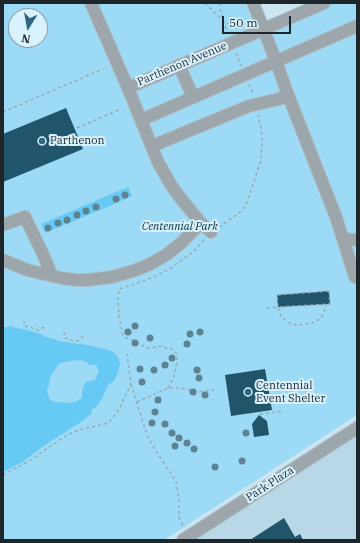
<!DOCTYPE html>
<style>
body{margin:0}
#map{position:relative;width:360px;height:543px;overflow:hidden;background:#cce5f1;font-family:"IBM Plex Serif",serif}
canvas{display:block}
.frame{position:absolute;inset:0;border:4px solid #1d262a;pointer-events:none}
.north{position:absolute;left:8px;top:8px;width:40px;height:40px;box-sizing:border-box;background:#d9f2ff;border:1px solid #8ea0aa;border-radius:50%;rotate:191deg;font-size:11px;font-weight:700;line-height:16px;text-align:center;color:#1d262a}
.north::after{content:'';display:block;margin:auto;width:14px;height:18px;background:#2d6880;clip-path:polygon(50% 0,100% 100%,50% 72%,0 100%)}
.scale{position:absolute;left:222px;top:16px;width:69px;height:18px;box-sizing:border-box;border:2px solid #1d262a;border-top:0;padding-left:5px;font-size:12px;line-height:14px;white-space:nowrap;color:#1d262a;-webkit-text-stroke:3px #d9f2ff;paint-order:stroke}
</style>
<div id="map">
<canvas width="360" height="543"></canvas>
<div class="frame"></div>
<div class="north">N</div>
<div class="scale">50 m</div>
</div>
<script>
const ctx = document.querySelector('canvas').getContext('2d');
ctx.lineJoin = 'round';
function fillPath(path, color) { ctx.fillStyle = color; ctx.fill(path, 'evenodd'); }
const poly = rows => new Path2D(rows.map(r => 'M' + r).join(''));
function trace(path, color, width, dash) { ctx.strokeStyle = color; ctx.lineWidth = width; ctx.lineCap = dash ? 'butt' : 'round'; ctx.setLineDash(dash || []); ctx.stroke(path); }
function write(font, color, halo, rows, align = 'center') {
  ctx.font = font + ' "IBM Plex Serif",serif'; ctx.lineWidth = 4; ctx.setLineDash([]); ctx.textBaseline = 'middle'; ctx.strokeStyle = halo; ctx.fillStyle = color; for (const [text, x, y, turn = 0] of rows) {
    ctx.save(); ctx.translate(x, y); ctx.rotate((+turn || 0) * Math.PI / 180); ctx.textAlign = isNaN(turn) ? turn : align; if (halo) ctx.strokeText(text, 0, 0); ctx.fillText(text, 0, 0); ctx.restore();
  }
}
fillPath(poly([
 [357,428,357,540,183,540]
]), '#b8d8e8');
fillPath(poly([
 [3,3,245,3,259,37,281,25,332,3,357,3,357,415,164,540,3,540],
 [16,16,40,16,40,40,16,40]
]), '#9ddaf6');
fillPath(poly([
 [128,187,132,196,105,208,45,233,41,224],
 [11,326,16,328,27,330,41,334,45,337,55,339,58,341,87,345,109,350,116,354,119,359,120,364,118,372,114,381,108,385,102,399,96,407,92,409,91,414,78,424,42,447,23,462,20,463,17,465,3,472,3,328],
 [81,360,86,362,90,365,96,365,99,371,95,380,86,382,84,385,82,392,82,398,75,402,70,403,55,402,50,400,48,395,47,390,49,385,50,377,56,368,59,364,65,362,71,361]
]), '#67caf5');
fillPath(poly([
 [66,108,83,149,3,182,3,134],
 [329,291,330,304,278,307,277,295],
 [265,369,272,410,231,416,225,375],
 [259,415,267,421,269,435,254,437,252,424],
 [284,518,295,537,300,534,303,540,250,540]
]), '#20556b');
const minor = poly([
 [91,3,128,88,158,162,171,185,182,200,201,223,211,232],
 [253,3,276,61,288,95,336,217,355,277,357,278],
 [179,65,193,97],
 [128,88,324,3],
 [141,120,357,26],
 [152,146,249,106,279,99,288,95],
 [3,225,25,217,42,252,52,276],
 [344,239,357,240],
 [3,260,27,270,61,278,77,280,88,280,112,277,136,270,150,264,166,255,181,243,201,223],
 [183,540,357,428]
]);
trace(minor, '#acc3cd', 14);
trace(poly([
 [205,3,223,21,238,29],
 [219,3,223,21,228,33],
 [236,53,241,66],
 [249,84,253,94],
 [3,112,103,69],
 [77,128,121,109],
 [219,227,238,214,244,208,247,202,261,160,262,139,261,128,258,115],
 [329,291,330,304,278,307,277,295,329,291],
 [267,308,278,307,281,316,285,320,291,324,299,325,312,323,320,319,324,313,326,305],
 [24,321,24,326,31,327,35,330,39,330,44,327],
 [64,332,65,338,70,339,73,341,77,341,80,340,84,335],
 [131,384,147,435,154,448,176,482,179,499,179,517,180,520,184,528],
 [168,388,174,377,177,362,177,354,172,349,168,349,162,346,149,348,145,347,135,341,129,339,123,336,119,316,118,300,119,289,144,281,158,275,171,268,193,252,204,240],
 [137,402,168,388,179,388,186,389,198,392,214,390],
 [260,414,282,411],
 [3,475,29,461,67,435,78,430,101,425,105,424,112,419,119,409,131,384,127,354]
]), '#96aab4', 1.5, [3, 3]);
trace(minor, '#9ca6ab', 12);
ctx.fillStyle = '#5d8291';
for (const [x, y] of [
 [125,195],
 [116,199],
 [96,207],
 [86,211],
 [77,215],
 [67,220],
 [58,223],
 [48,228],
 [135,326],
 [128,332],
 [200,332],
 [190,334],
 [150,338],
 [135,343],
 [187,344],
 [172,358],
 [165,365],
 [140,369],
 [154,370],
 [197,370],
 [199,378],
 [142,382],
 [193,392],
 [205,395],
 [158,400],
 [155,412],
 [152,423],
 [165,424],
 [172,433],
 [246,433],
 [179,438],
 [187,443],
 [175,446],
 [194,449],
 [242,461],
 [215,467]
]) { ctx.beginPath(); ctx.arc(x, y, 3.5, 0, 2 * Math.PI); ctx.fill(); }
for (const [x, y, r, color] of [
 [42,141,4,"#2d6880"],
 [248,392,4,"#2d6880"]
]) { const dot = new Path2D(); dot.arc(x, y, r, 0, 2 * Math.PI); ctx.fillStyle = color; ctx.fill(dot); trace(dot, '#d9f2ff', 1.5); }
write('11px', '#1d262a', '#d9f2ff', [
 ["Parthenon Avenue",182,64,-23],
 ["Park Plaza",270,484,-33]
]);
write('11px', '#1d262a', '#d9f2ff', [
 ["Parthenon",50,141],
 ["Centennial",256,386],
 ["Event Shelter",256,399]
], 'left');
write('italic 11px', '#023142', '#d9f2ff', [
 ["Centennial Park",180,227]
]);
</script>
